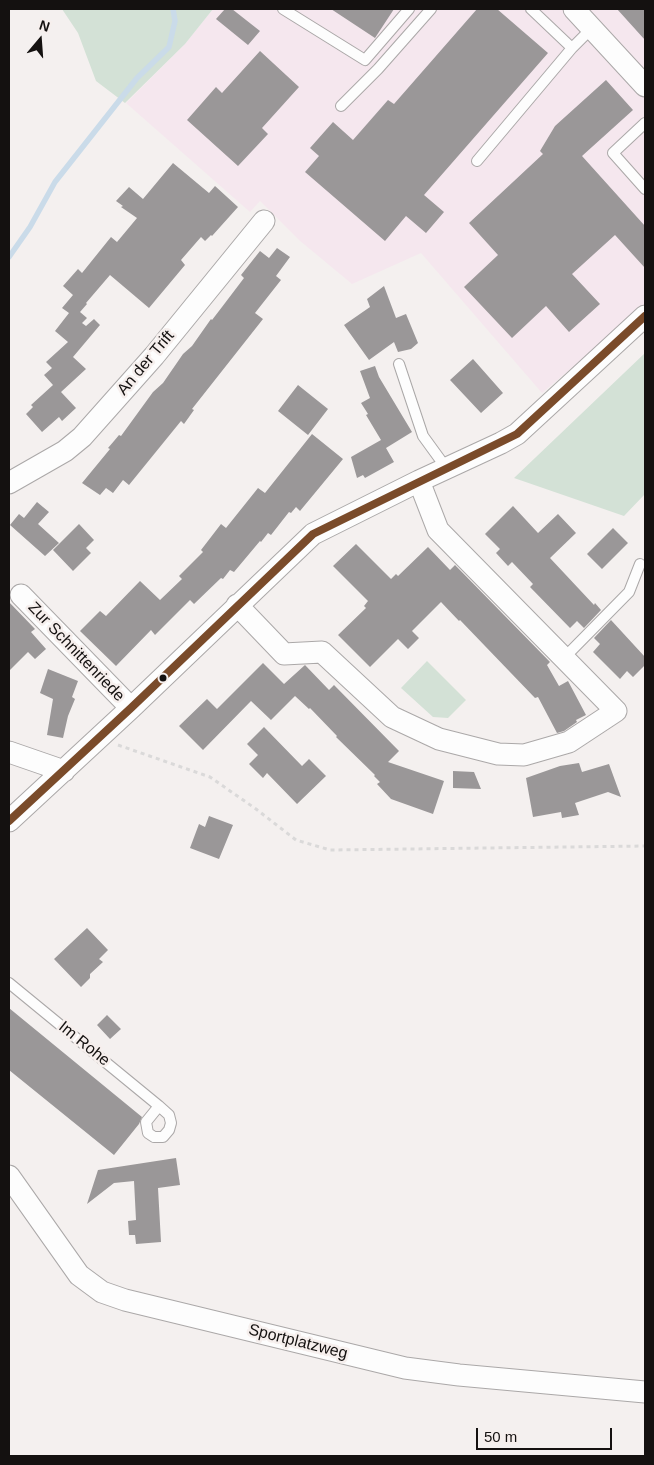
<!DOCTYPE html>
<style>
body{margin:0}
#map{position:relative;width:654px;height:1465px;overflow:hidden;background:#f4f0ef;font-family:Helvetica,sans-serif}
canvas{display:block}
.frame{position:absolute;inset:0;border:10px solid #141110;pointer-events:none}
.north{position:absolute;left:15px;top:15px;width:50px;height:50px;-webkit-text-stroke:4px #f6efed;paint-order:stroke;rotate:18deg;font-size:14px;font-weight:700;line-height:20px;text-align:center;color:#141110}
.north::after{content:'';display:block;margin:auto;width:18px;height:22px;background:#141110;clip-path:polygon(50% 0,100% 100%,50% 72%,0 100%)}
.scale{position:absolute;left:476px;top:1428px;width:136px;height:22px;box-sizing:border-box;border:2px solid #141110;border-top:0;padding-left:6px;font-size:15px;line-height:18px;white-space:nowrap;color:#141110;-webkit-text-stroke:4px #f6efed;paint-order:stroke}
</style>
<div id="map">
<canvas width="654" height="1465"></canvas>
<div class="frame"></div>
<div class="north">N</div>
<div class="scale">50 m</div>
</div>
<script>
const ctx = document.querySelector('canvas').getContext('2d');
ctx.lineJoin = 'round';
function fillPath(path, color) { ctx.fillStyle = color; ctx.fill(path, 'evenodd'); }
const poly = rows => new Path2D(rows.map(r => 'M' + r).join(''));
function trace(path, color, width, dash) { ctx.strokeStyle = color; ctx.lineWidth = width; ctx.lineCap = dash ? 'butt' : 'round'; ctx.setLineDash(dash || []); ctx.stroke(path); }
function write(font, color, halo, rows, align = 'center') {
  ctx.font = font + ' Helvetica,sans-serif'; ctx.lineWidth = 5; ctx.setLineDash([]); ctx.textBaseline = 'middle'; ctx.strokeStyle = halo; ctx.fillStyle = color; for (const [text, x, y, turn = 0] of rows) {
    ctx.save(); ctx.translate(x, y); ctx.rotate((+turn || 0) * Math.PI / 180); ctx.textAlign = isNaN(turn) ? turn : align; if (halo) ctx.strokeText(text, 0, 0); ctx.fillText(text, 0, 0); ctx.restore();
  }
}
fillPath(poly([
 [213,9,645,9,645,306,542,393,421,253,352,284,299,240,260,201,250,212,126,103,185,44]
]), '#f5e7ee');
fillPath(poly([
 [62,9,213,9,185,44,125,103,96,81,78,33],
 [645,353,645,494,624,516,514,478],
 [427,661,466,700,448,718,433,717,401,688]
]), '#d3e1d6');
trace(poly([
 [9,257,30,227,55,182,137,78,169,47,175,21,173,9]
]), '#cadbe9', 5.5);
fillPath(poly([
 [225,9,232,9,260,31,248,45,216,19],
 [331,9,394,9,375,38],
 [477,9,497,9,548,53,424,195,444,212,426,233,406,216,385,241,305,172,319,156,310,148,333,122,353,140,388,100,394,104],
 [617,9,645,9,645,40],
 [260,51,299,87,262,128,268,134,238,166,187,120,216,87,222,93],
 [606,80,633,110,582,156,645,226,645,268,615,235,572,274,600,304,569,332,546,306,512,338,464,287,498,255,469,223,543,154,540,151,555,126],
 [173,163,209,193,215,186,238,207,212,236,211,235,205,241,201,237,181,260,185,265,149,308,110,275,86,303,87,304,80,312,87,318,82,323,86,326,94,319,100,325,73,357,86,369,61,392,76,408,62,421,59,417,42,432,26,414,33,407,31,405,53,385,44,375,52,368,46,362,68,342,55,331,69,313,62,308,73,295,63,286,78,269,82,273,111,237,117,242,137,218,121,207,123,206,116,201,129,187,143,199],
 [277,248,290,257,276,276,281,280,255,313,263,319,192,409,194,410,184,424,181,421,129,485,123,480,113,493,106,488,100,495,82,483,110,449,108,448,114,441,119,435,121,436,153,392,163,383,183,354,192,346,211,319,212,320,222,307,244,278,241,275,260,251,269,258],
 [384,286,396,318,406,314,418,343,411,349,398,352,394,342,369,360,344,325,370,307,367,299],
 [473,359,503,393,481,413,450,380],
 [375,366,379,377,412,432,386,448,394,462,365,478,363,475,357,478,351,457,381,440,366,415,368,414,361,403,370,398,360,371],
 [298,385,328,409,308,435,278,411],
 [312,434,343,459,300,511,296,507,291,513,289,512,271,535,268,533,261,542,260,541,234,572,230,570,223,579,221,578,194,604,190,600,155,635,151,630,116,666,80,631,100,611,106,616,140,581,160,600,182,579,179,576,203,552,201,550,221,524,226,528,258,488,265,493],
 [37,502,49,512,38,524,59,543,45,556,10,525,19,514,24,518],
 [513,506,538,533,558,514,576,533,550,558,594,605,595,603,601,610,584,628,577,621,570,628,530,587,533,584,512,562,508,566,496,553,500,549,485,534],
 [79,524,94,540,86,548,91,553,73,571,53,550],
 [613,528,628,543,602,569,587,554],
 [356,544,391,579,396,574,398,576,428,547,450,570,455,565,550,662,547,665,559,686,568,681,586,715,576,720,577,722,564,731,557,733,538,697,535,698,460,620,459,621,441,602,412,631,419,638,408,649,398,639,370,667,338,635,366,608,364,606,368,601,333,566],
 [9,602,35,629,31,632,46,649,35,659,28,652,9,671],
 [611,620,645,657,645,665,633,677,627,671,620,679,593,652,600,644,594,638],
 [263,663,284,684,305,665,329,690,334,685,399,751,388,762,444,781,433,814,391,799,377,784,380,782,374,776,375,775,336,737,337,736,310,708,309,709,295,696,271,720,251,701,203,750,179,726,207,699,217,709],
 [48,669,78,681,72,697,75,699,68,716,63,738,47,735,53,699,40,693],
 [264,727,302,766,309,759,326,776,297,804,267,773,263,778,249,764,258,755,247,744],
 [579,763,582,772,609,764,621,797,608,792,575,803,579,815,562,818,561,812,533,817,526,778,560,766],
 [453,771,474,772,481,789,453,788],
 [209,816,233,825,219,859,190,848,199,824,205,827],
 [87,928,108,950,99,959,103,962,90,974,90,978,81,987,54,959],
 [9,1008,142,1117,139,1124,114,1155,9,1070],
 [107,1015,121,1029,110,1039,97,1025],
 [176,1158,180,1185,158,1188,161,1242,136,1244,135,1235,129,1235,128,1221,136,1220,134,1181,114,1183,87,1204,98,1170]
]), '#9a9798');
const service = poly([
 [283,9,365,60,409,9],
 [531,9,572,48],
 [341,106,378,69,431,9],
 [645,123,613,153,645,189],
 [477,161,572,48,592,28],
 [399,364,423,436,447,469],
 [564,658,629,592,640,564],
 [9,983,159,1106,169,1115,171,1123,169,1130,163,1137,154,1137,148,1133,146,1122,159,1106]
]);
const minor = poly([
 [574,9,645,86],
 [9,483,65,451,82,437,154,356,264,221],
 [21,595,131,708],
 [237,605,284,654,322,652,392,717,439,739,498,754,524,755,569,742,616,711,438,530,419,481],
 [9,752,64,771],
 [9,821,131,708,313,534,419,481,501,443,517,434,645,316],
 [9,1176,79,1275,102,1292,125,1300,405,1368,459,1375,645,1392]
]);
trace(service, '#aba8a8', 12);
trace(minor, '#aba8a8', 23);
trace(poly([
 [118,745,210,777,256,809,296,840,330,850,645,846]
]), '#dad9d9', 3, [4, 4]);
trace(service, '#fdfdfd', 10);
trace(minor, '#fdfdfd', 21);
trace(poly([
 [9,821,131,708,313,534,517,434,645,316]
]), '#7a4b2a', 8);
for (const [x, y, r, color] of [
 [163,678,4.5,"#141110"]
]) { const dot = new Path2D(); dot.arc(x, y, r, 0, 2 * Math.PI); ctx.fillStyle = color; ctx.fill(dot); trace(dot, '#f6efed', 2); }
write('16px', '#141110', '#f6efed', [
 ["An der Trift",146,363,-50],
 ["Zur Schnittenriede",76,652,46],
 ["Im Rohe",84,1044,39],
 ["Sportplatzweg",298,1342,14]
]);
</script>
